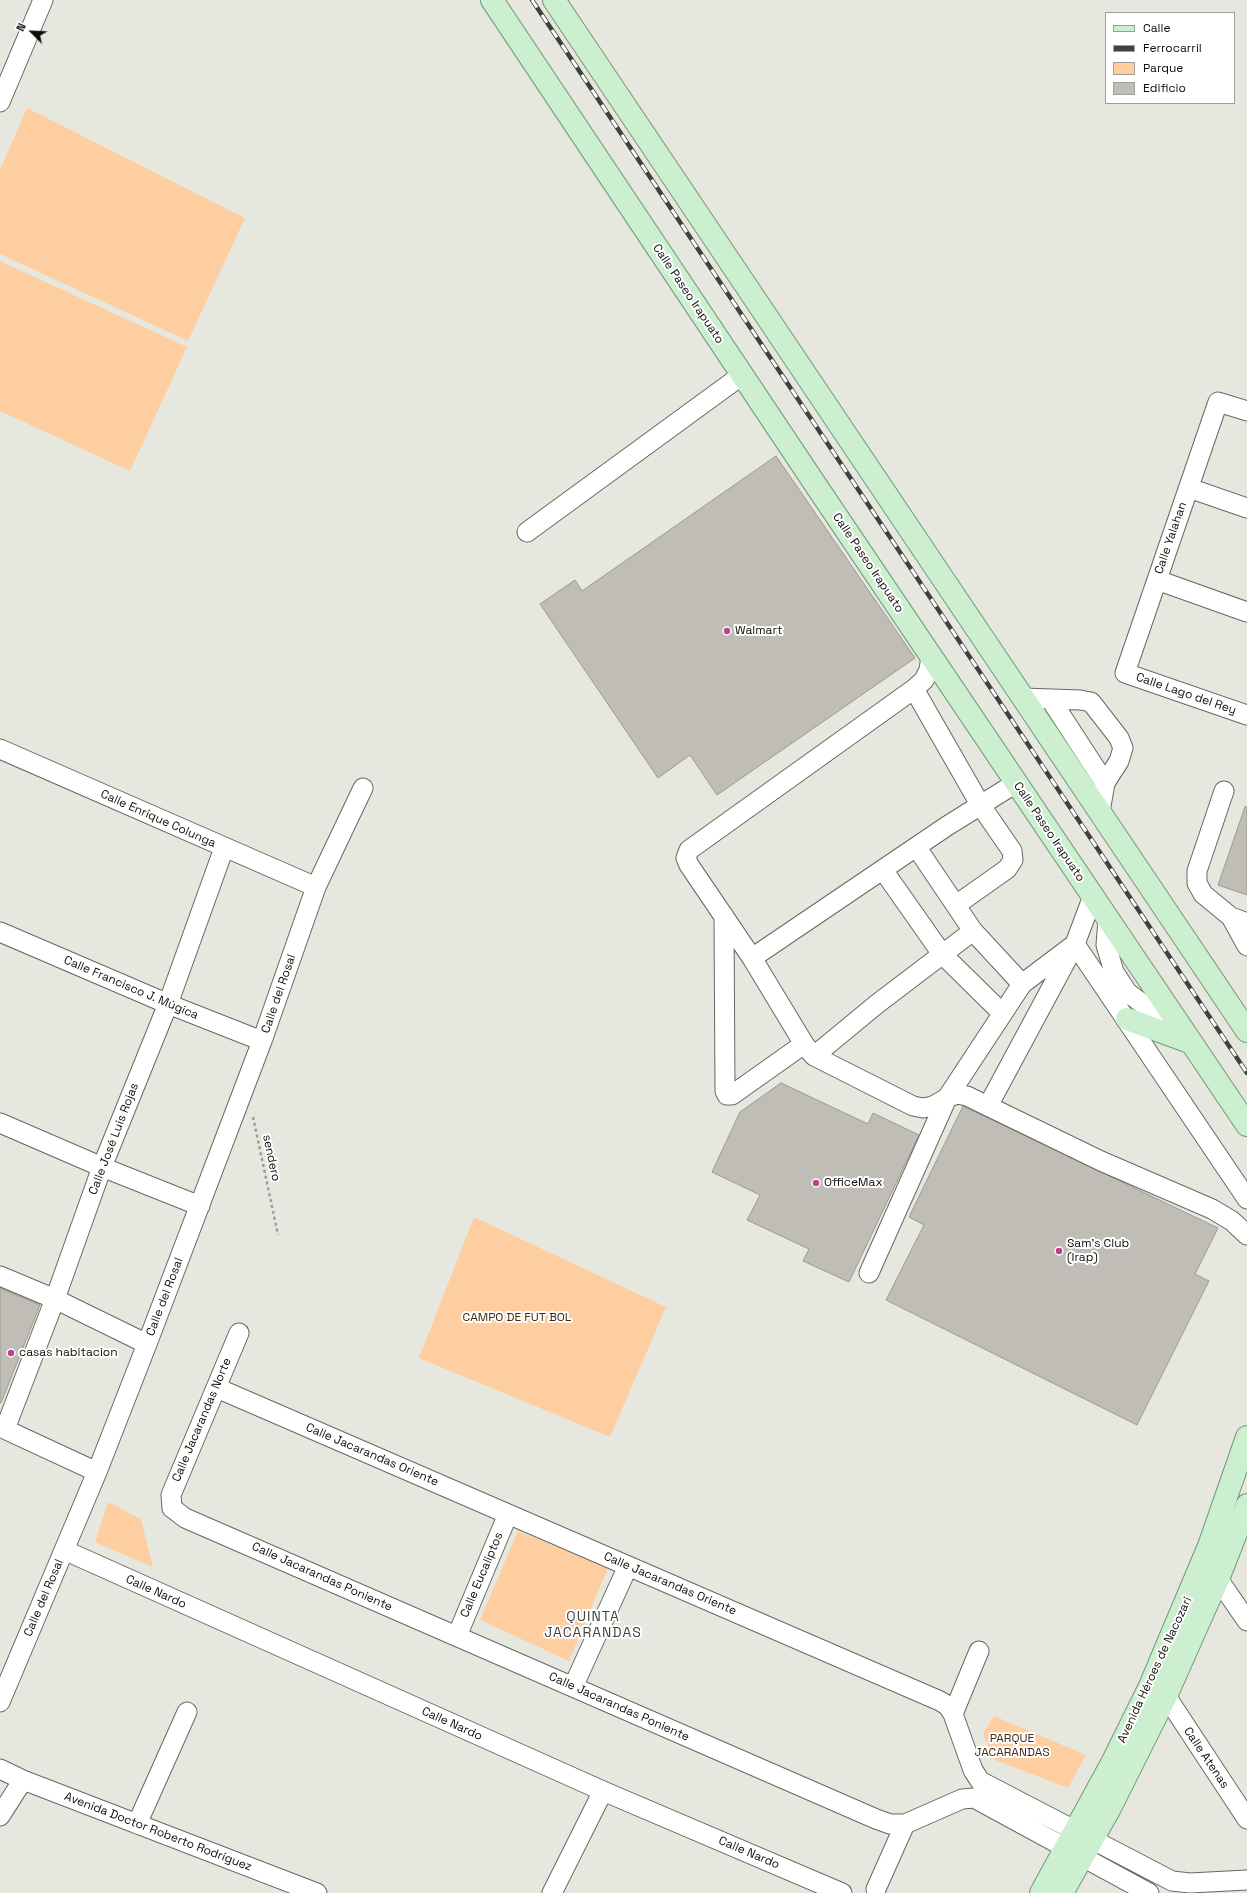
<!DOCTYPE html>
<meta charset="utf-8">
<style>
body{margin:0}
#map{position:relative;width:1247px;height:1893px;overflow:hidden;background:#e6e8e0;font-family:"Space Grotesk",sans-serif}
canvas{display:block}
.legend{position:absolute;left:1105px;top:12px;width:130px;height:92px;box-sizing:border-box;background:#fff;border:1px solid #9e9f9d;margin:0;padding:5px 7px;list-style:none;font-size:12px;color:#0d0e0b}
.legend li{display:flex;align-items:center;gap:8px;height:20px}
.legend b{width:20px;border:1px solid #9e9f9d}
.north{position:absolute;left:12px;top:12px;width:40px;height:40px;-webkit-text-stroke:3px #fff;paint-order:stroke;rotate:294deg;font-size:11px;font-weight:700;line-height:16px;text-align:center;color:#0d0e0b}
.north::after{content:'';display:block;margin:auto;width:14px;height:18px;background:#0d0e0b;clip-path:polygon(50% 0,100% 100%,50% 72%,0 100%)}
</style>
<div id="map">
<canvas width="1247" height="1893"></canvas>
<ul class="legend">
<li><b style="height:5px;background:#cbefcf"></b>Calle</li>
<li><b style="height:5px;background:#3f413c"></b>Ferrocarril</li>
<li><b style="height:11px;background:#ffcea0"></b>Parque</li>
<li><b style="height:11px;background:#bfbdb5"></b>Edificio</li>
</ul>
<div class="north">N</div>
</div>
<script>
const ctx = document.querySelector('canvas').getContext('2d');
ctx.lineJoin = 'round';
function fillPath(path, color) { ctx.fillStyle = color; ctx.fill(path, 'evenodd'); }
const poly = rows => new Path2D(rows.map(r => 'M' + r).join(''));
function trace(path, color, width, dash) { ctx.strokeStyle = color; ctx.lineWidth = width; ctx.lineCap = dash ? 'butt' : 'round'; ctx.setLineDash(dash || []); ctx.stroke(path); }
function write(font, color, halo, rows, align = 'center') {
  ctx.font = font + ' "Space Grotesk",sans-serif'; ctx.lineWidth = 4; ctx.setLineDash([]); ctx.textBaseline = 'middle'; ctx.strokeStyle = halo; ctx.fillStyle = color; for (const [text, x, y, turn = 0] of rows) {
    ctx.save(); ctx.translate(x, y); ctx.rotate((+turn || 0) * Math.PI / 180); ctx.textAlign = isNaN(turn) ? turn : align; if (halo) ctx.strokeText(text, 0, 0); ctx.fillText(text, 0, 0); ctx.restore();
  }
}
fillPath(poly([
 [27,108,245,218,188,341,0,254,0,170],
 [0,261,187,347,130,471,0,411],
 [474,1217,666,1307,610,1437,419,1358],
 [108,1502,141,1519,153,1567,95,1542],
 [518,1531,608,1568,569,1661,480,1620],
 [994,1716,1086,1755,1068,1788,995,1760,983,1734]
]), '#ffcea0');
const building = poly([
 [776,456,915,658,717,795,690,755,658,778,540,604,575,580,582,591,776,456],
 [1245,807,1247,807,1247,895,1218,885,1245,807],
 [781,1083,868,1124,873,1113,919,1135,849,1282,803,1261,809,1249,747,1220,760,1195,712,1172,740,1112,781,1083],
 [963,1106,1218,1228,1195,1274,1209,1281,1137,1425,886,1300,924,1225,909,1217,963,1106],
 [0,1288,40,1305,1,1403,0,1403,0,1288]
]);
fillPath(building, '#bfbdb5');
trace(building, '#9c9992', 1);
const minor = poly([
 [0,102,43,0],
 [1247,411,1218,402,1125,673,1247,715],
 [1189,488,1247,508],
 [527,532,742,375],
 [1157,580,1247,612],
 [931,657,929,670,924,680,914,689,689,850,686,858,689,865,752,958,804,1044,814,1056,913,1106,923,1108,933,1106,947,1098,957,1094,967,1096,1101,1161,1212,1209,1232,1221,1247,1235],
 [914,689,981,806,1012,851,1013,860,1007,869,956,905],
 [1023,698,1080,700,1091,702,1119,738,1123,748,1119,761,1105,783,1100,812],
 [1051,700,1105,783],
 [0,749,316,887],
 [1224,791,1197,871,1197,883,1203,894,1231,917,1247,923],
 [917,848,973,931,1022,984],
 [883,870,942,954,1002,1013],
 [724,916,725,1091,727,1095,732,1095,804,1044],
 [1231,917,1247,946],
 [1108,919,1106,945,1114,972,1127,992,1152,1011,1180,1025],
 [0,932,168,1004,262,1041],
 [1075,944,1247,1199],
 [752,958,947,826,1016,783],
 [814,1056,877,1004,973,931],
 [988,1106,1075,944,1093,896],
 [0,1123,102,1167,200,1206],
 [869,1273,947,1098,1022,984,1075,944],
 [0,1276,55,1299,147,1344],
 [239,1333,171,1495,172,1508,185,1518,876,1819,890,1824,905,1824,962,1799,974,1798,1149,1893],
 [217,1388,940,1701,948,1706,953,1714,973,1770,980,1781,1172,1881,1190,1883,1247,1880],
 [0,1427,97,1472],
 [5,1429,55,1299,102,1167,168,1004,224,848],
 [64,1550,603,1791,842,1893],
 [1218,1579,1247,1621],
 [457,1636,508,1514],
 [573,1687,628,1566],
 [1166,1696,1247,1819],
 [0,1702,97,1472,147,1344,262,1041,316,887,363,788],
 [953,1714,979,1651],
 [0,1769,23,1780,317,1893],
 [0,1816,23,1780],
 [137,1824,187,1712],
 [876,1889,905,1824],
 [552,1893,603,1791]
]);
const major = poly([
 [492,0,817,487,1247,1125],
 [554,0,1247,1031],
 [1127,1019,1192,1043],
 [1041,1893,1112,1763,1150,1686,1209,1546,1247,1437],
 [1062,1893,1110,1808,1166,1696,1218,1579,1247,1505]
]);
trace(minor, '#666961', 21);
trace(major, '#729976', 24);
trace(poly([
 [253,1117,278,1235]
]), '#9c9d97', 2.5, [3, 3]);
trace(minor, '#fff', 19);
trace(major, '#cbefcf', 22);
const rail = poly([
 [532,0,1247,1073]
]);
trace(rail, '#3f413c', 4.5);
trace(rail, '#fff', 3, [9]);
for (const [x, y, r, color] of [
 [727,631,4,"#bc4295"],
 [816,1183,4,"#bc4295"],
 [1059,1251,4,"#bc4295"],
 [11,1353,4,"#bc4295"]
]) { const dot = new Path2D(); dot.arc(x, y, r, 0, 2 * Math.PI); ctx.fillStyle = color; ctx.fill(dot); trace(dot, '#fff', 1.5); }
write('12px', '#0d0e0b', '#fff', [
 ["Calle Paseo Irapuato",688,294,56],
 ["Calle Yalahan",1171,538,-71],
 ["Calle Paseo Irapuato",868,563,56],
 ["Calle Lago del Rey",1186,694,19],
 ["Calle Enrique Colunga",158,819,24],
 ["Calle Paseo Irapuato",1049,832,56],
 ["Calle Francisco J. Múgica",131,988,23],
 ["Calle del Rosal",279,994,-71],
 ["Calle José Luis Rojas",114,1139,-69],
 ["sendero",271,1158,78],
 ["Calle del Rosal",165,1297,-69],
 ["Calle Jacarandas Norte",202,1420,-67],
 ["Calle Jacarandas Oriente",372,1455,23],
 ["Calle Eucaliptos",482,1575,-67],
 ["Calle Jacarandas Poniente",322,1577,24],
 ["Calle Jacarandas Oriente",670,1584,23],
 ["Calle Nardo",156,1592,24],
 ["Calle del Rosal",44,1598,-67],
 ["Avenida Héroes de Nacozari",1155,1670,-65],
 ["Calle Jacarandas Poniente",619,1707,24],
 ["Calle Nardo",452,1724,24],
 ["Calle Atenas",1206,1758,56],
 ["Avenida Doctor Roberto Rodríguez",158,1832,21],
 ["Calle Nardo",749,1853,23]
]);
write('12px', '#0d0e0b', '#fff', [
 ["Walmart",735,631],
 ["OfficeMax",824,1183],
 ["Sam's Club",1067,1244],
 ["(Irap)",1067,1258],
 ["casas habitacion",19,1353]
], 'left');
write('12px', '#432a0f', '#fff', [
 ["CAMPO DE FUT BOL",517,1318],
 ["PARQUE",1012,1739],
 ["JACARANDAS",1012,1753]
]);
ctx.letterSpacing = '1px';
write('14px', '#3f413b', '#fff', [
 ["QUINTA",593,1617],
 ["JACARANDAS",593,1633]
]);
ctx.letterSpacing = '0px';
</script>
